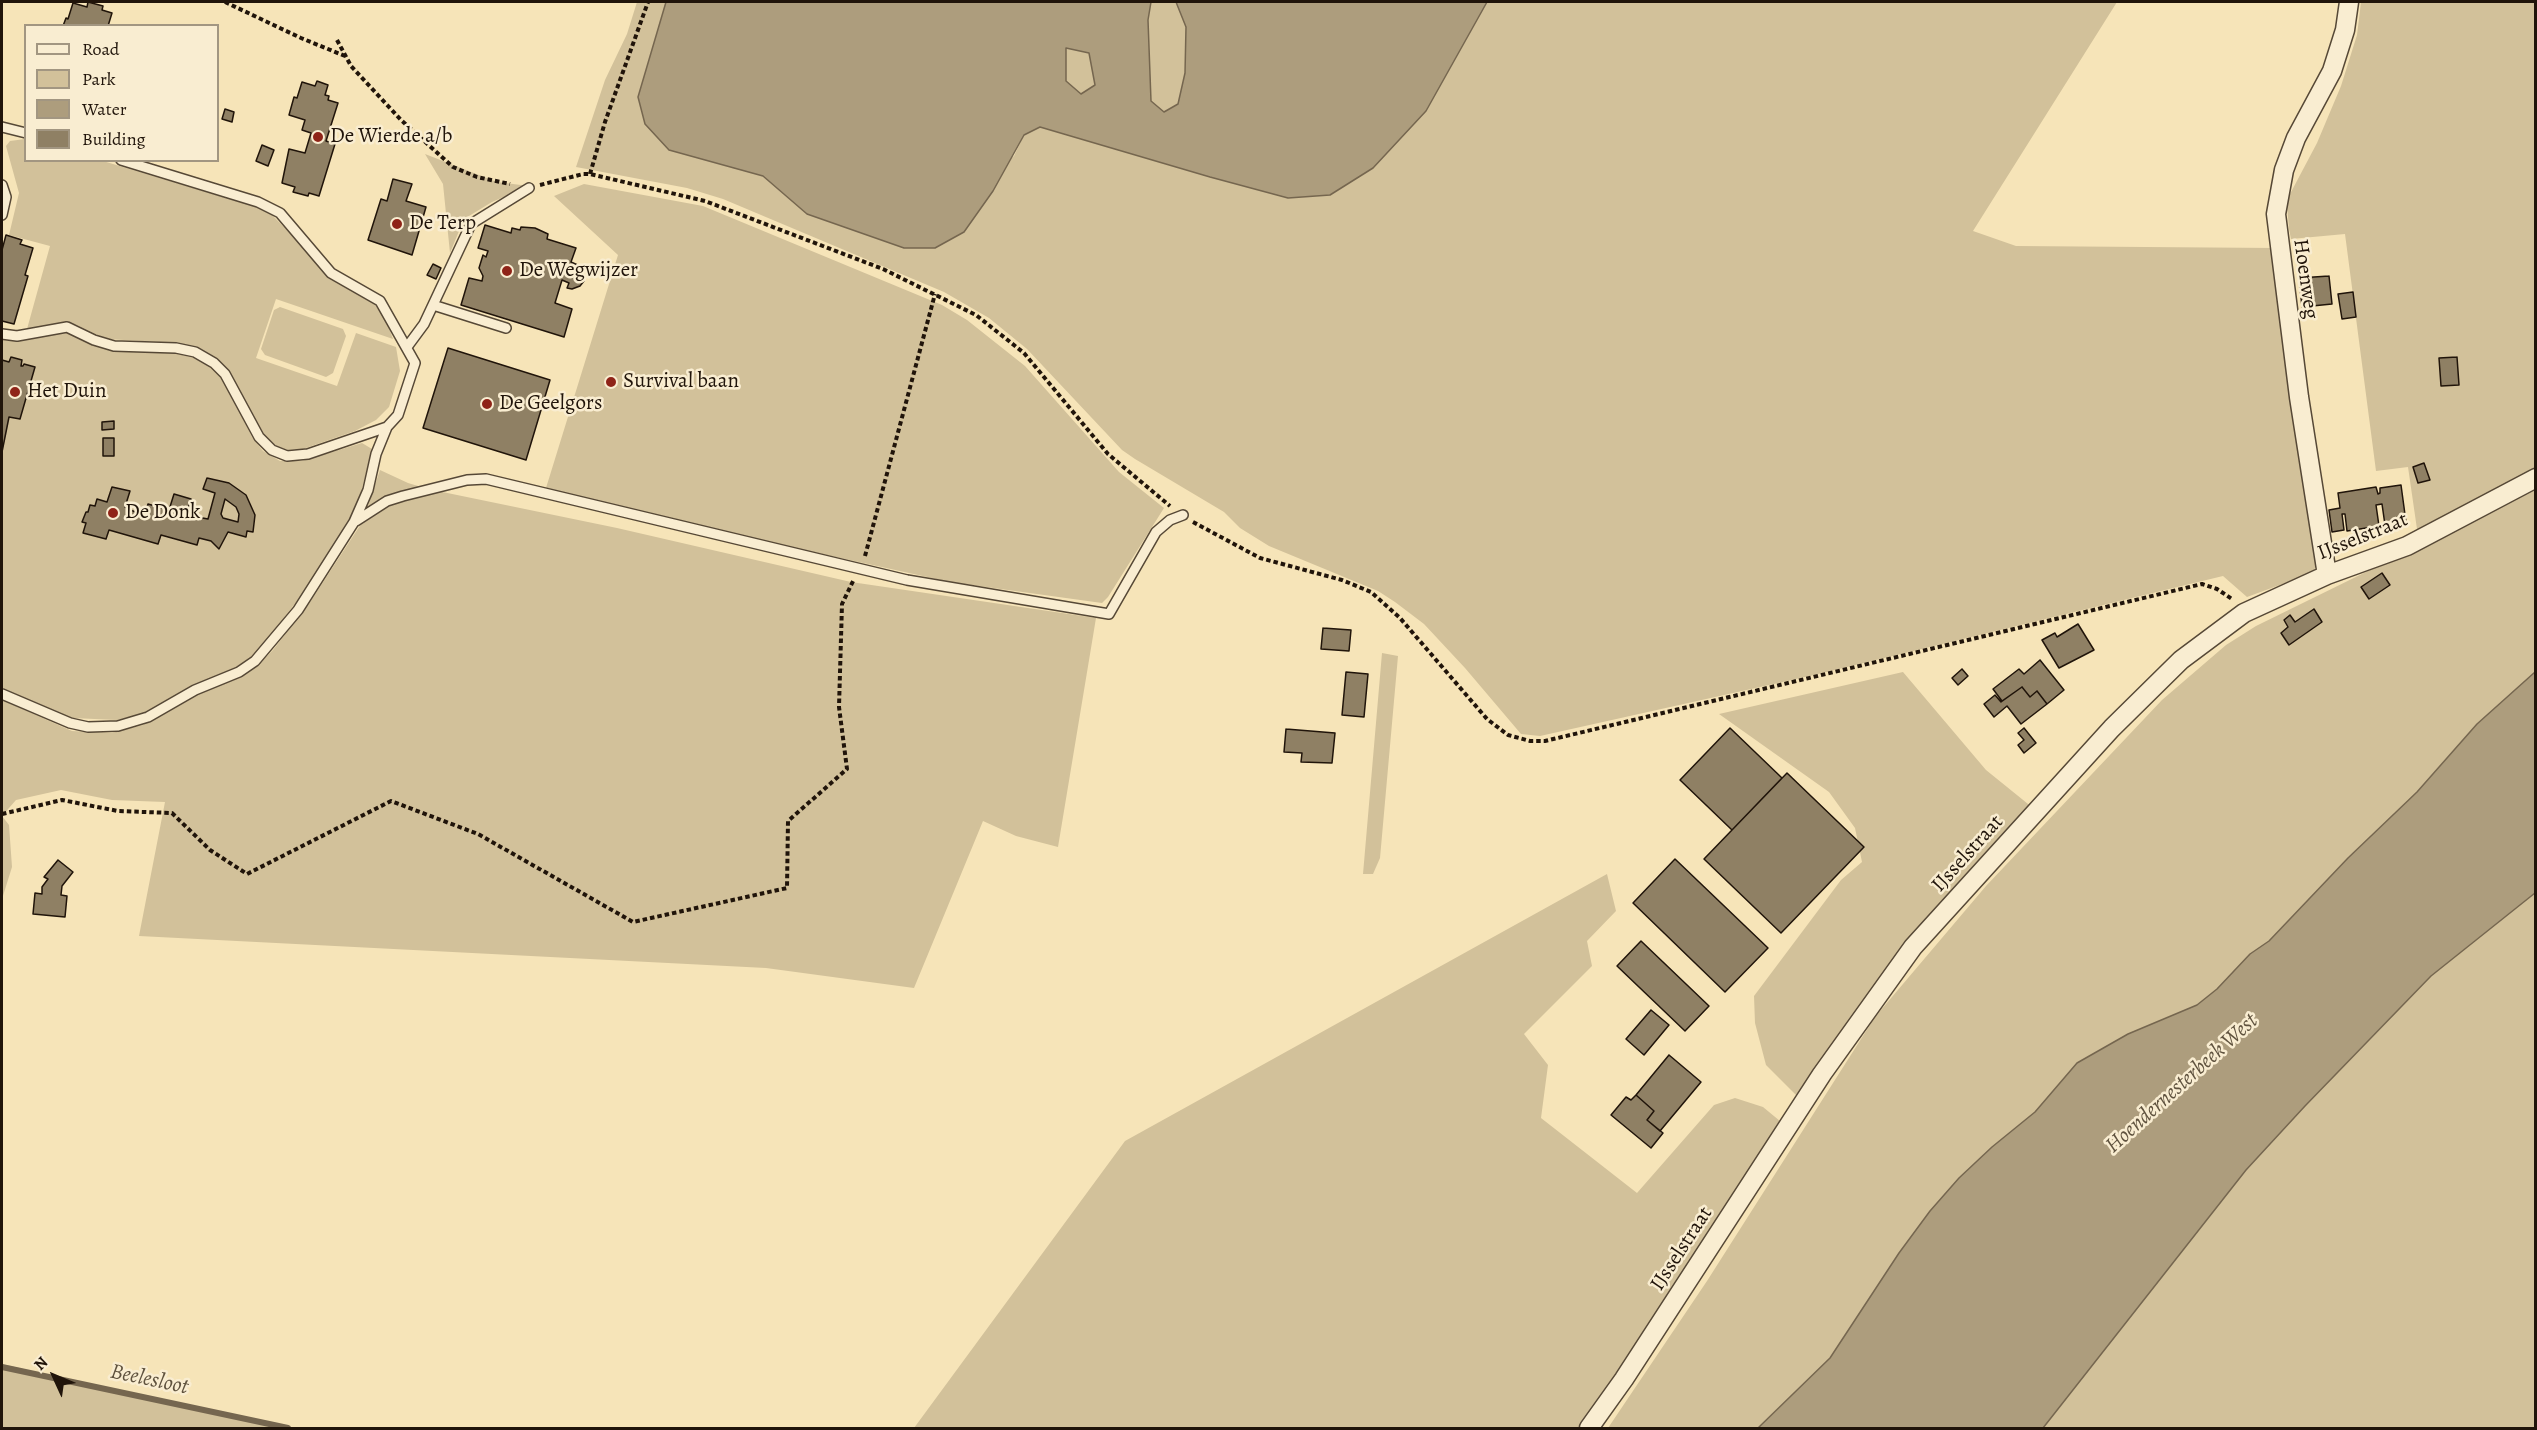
<!DOCTYPE html>
<style>
body{margin:0}
#map{position:relative;width:2537px;height:1430px;overflow:hidden;background:#f6e4b8;font-family:Alegreya,serif}
canvas{display:block}
.frame{position:absolute;inset:0;border:3px solid #20140a;pointer-events:none}
.legend{position:absolute;left:24px;top:24px;width:195px;height:138px;box-sizing:border-box;background:#f9edd1;border:2px solid #a29681;margin:0;padding:8px 10px;list-style:none;font-size:18px;color:#20140a}
.legend li{display:flex;align-items:center;gap:12px;height:30px}
.legend b{width:30px;border:2px solid #a29681}
.north{position:absolute;left:24px;top:1346px;width:60px;height:60px;-webkit-text-stroke:4px #f9edd1;paint-order:stroke;rotate:314deg;font-size:16px;font-weight:700;line-height:24px;text-align:center;color:#20140a}
.north::after{content:'';display:block;margin:auto;width:21px;height:27px;background:#20140a;clip-path:polygon(50% 0,100% 100%,50% 72%,0 100%)}
</style>
<div id="map">
<canvas width="2537" height="1430"></canvas>
<div class="frame"></div>
<ul class="legend">
<li><b style="height:8px;background:#f9edd1"></b>Road</li>
<li><b style="height:16px;background:#d2c19a"></b>Park</li>
<li><b style="height:16px;background:#ad9d7d"></b>Water</li>
<li><b style="height:16px;background:#8f8064"></b>Building</li>
</ul>
<div class="north">N</div>
</div>
<script>
const ctx = document.querySelector('canvas').getContext('2d');
ctx.lineJoin = 'round';
function fillPath(path, color) { ctx.fillStyle = color; ctx.fill(path, 'evenodd'); }
const poly = rows => new Path2D(rows.map(r => 'M' + r).join(''));
function trace(path, color, width, dash) { ctx.strokeStyle = color; ctx.lineWidth = width; ctx.lineCap = dash ? 'butt' : 'round'; ctx.setLineDash(dash || []); ctx.stroke(path); }
function write(font, color, halo, rows, align = 'center') {
  ctx.font = font + ' Alegreya,serif'; ctx.lineWidth = 5; ctx.setLineDash([]); ctx.textBaseline = 'middle'; ctx.strokeStyle = halo; ctx.fillStyle = color; for (const [text, x, y, turn = 0] of rows) {
    ctx.save(); ctx.translate(x, y); ctx.rotate((+turn || 0) * Math.PI / 180); ctx.textAlign = isNaN(turn) ? turn : align; if (halo) ctx.strokeText(text, 0, 0); ctx.fillText(text, 0, 0); ctx.restore();
  }
}
fillPath(poly([
 [637,2,666,2,638,97,669,150,763,176,807,214,904,248,1014,156,1024,135,1040,126,1210,177,1288,198,1330,195,1426,111,1487,2,2117,2,1973,231,2016,246,2275,248,2317,564,2314,570,2304,576,2247,597,2223,576,1814,675,1540,736,1521,734,1465,668,1424,624,1395,602,1378,591,1269,546,1240,528,1224,512,1135,459,1122,450,1027,349,989,318,944,292,723,199,687,188,576,167,605,80,627,34],
 [1151,2,1176,2,1186,27,1185,73,1178,104,1164,112,1151,102,1148,20],
 [2361,2,2535,2,2535,475,2418,536,2408,467,2376,471,2345,234,2291,239,2289,229,2287,205,2290,194,2317,143,2341,86,2357,35],
 [1066,48,1089,52,1095,85,1081,94,1066,81],
 [25,139,26,160,103,161,256,207,272,215,291,234,323,272,373,302,386,320,393,339,276,299,256,358,337,386,356,333,396,347,400,371,389,407,376,420,355,431,303,449,288,450,278,447,265,436,256,423,228,370,203,351,178,343,106,339,77,325,64,322,27,329,50,246,9,235,19,193,6,146,10,141],
 [425,154,497,182,529,186,492,202,464,219,450,253,443,184],
 [584,184,703,206,942,305,967,320,1025,366,1119,472,1164,508,1108,597,1102,603,950,582,736,535,546,488,618,255,554,196],
 [280,307,343,329,346,336,333,373,326,377,265,355,261,349,274,310],
 [65,332,113,351,174,353,194,358,206,364,224,381,252,437,263,451,280,461,302,461,362,443,372,449,360,496,350,519,300,597,263,645,251,657,232,670,192,686,145,713,117,720,72,718,2,688,2,340,17,341],
 [380,470,408,483,428,489,617,528,851,582,1096,618,1058,847,1016,836,983,821,914,988,766,968,139,936,165,802,112,800,61,790,16,800,2,816,9,825,12,867,2,899,2,700,72,731,112,733,143,725,195,695,239,678,256,667,273,650,310,602,363,521],
 [2535,489,2535,672,2477,724,2417,792,2348,858,2269,941,2250,954,2217,989,2197,1005,2128,1034,2077,1063,2035,1112,1992,1147,1959,1178,1899,1253,1830,1358,1758,1428,1608,1428,1707,1281,1875,1017,1986,886,2162,700,2226,645,2256,626],
 [1382,653,1398,656,1380,858,1373,874,1363,874],
 [1903,672,1986,770,2033,808,1802,1101,1766,1065,1755,1023,1754,996,1841,880,1862,862,1855,828,1829,792,1719,714],
 [1607,874,1616,911,1587,941,1592,966,1524,1034,1548,1065,1541,1118,1637,1193,1714,1105,1735,1098,1763,1107,1786,1126,1591,1428,914,1428,1125,1141],
 [2535,893,2535,1428,2043,1428,2246,1170,2305,1106,2431,976],
 [2,1364,277,1428,2,1428]
]), '#d2c19a');
const water = poly([
 [666,2,1151,2,1148,20,1151,101,1164,112,1178,104,1185,73,1186,27,1176,2,1487,2,1426,111,1373,168,1330,195,1288,198,1210,177,1040,127,1024,135,993,191,964,232,935,248,904,248,807,214,763,176,669,150,645,124,638,97,666,2],
 [1066,48,1089,53,1095,85,1081,94,1066,81,1066,48],
 [2535,672,2535,893,2431,976,2305,1106,2246,1170,2043,1428,1758,1428,1830,1358,1899,1253,1930,1211,1959,1178,1992,1147,2035,1112,2077,1063,2128,1034,2197,1005,2217,989,2250,954,2269,941,2348,858,2417,792,2477,724,2535,672]
]);
fillPath(water, '#ad9d7d');
trace(water, '#75664f', 1.5);
trace(poly([
 [2,1367,288,1428]
]), '#75664f', 6);
const building = poly([
 [88,2,103,6,102,10,112,13,108,26,63,26,66,18,68,19,73,3,87,7,88,2],
 [317,81,328,85,325,95,329,96,328,100,338,103,326,141,335,144,319,196,309,193,308,196,293,192,295,187,282,183,289,149,305,153,311,133,302,130,305,120,289,115,294,97,297,98,302,82,315,86,317,81],
 [225,109,234,112,232,122,222,119,225,109],
 [262,145,274,150,268,166,256,161,262,145],
 [393,179,412,184,406,201,426,207,412,255,368,240,381,199,387,201,393,179],
 [485,225,511,233,512,228,520,230,521,227,535,228,548,234,547,239,576,248,571,262,582,267,584,281,580,286,572,289,567,288,569,283,562,280,555,303,572,309,564,337,461,305,469,278,482,281,483,276,479,268,483,255,486,257,488,251,478,248,485,225],
 [6,235,22,240,20,244,33,248,25,275,28,276,14,324,2,321,2,250,6,235],
 [433,264,441,268,436,279,427,275,433,264],
 [2329,276,2332,304,2302,307,2299,278,2329,276],
 [2353,292,2356,317,2342,319,2338,294,2353,292],
 [448,348,550,380,526,460,423,428,448,348],
 [11,357,22,360,21,366,23,366,24,364,35,367,20,419,9,417,2,452,2,360,9,362,11,357],
 [2457,357,2459,385,2441,386,2439,358,2457,357],
 [114,421,114,429,102,430,102,422,114,421],
 [103,438,114,438,114,456,103,456,103,438],
 [2424,463,2430,480,2418,483,2413,467,2424,463],
 [207,478,229,483,246,495,255,515,253,532,247,531,246,537,228,532,219,549,211,541,199,538,197,545,161,535,158,544,109,530,106,539,83,533,86,523,82,522,86,512,88,512,90,505,95,506,97,499,107,502,112,487,130,491,125,507,135,512,145,514,148,504,169,510,174,494,191,499,186,515,208,519,215,493,203,489,207,478],
 [225,499,236,507,239,514,238,522,223,518,221,514,225,499],
 [2401,485,2406,522,2385,525,2382,504,2376,505,2379,526,2347,531,2345,514,2342,514,2344,530,2332,532,2329,510,2340,508,2338,493,2376,487,2378,494,2380,493,2380,488,2401,485],
 [2382,573,2390,585,2369,599,2361,587,2382,573],
 [2314,609,2322,622,2289,645,2281,633,2288,627,2284,620,2290,615,2295,622,2314,609],
 [2078,624,2094,650,2059,668,2042,640,2055,633,2057,637,2078,624],
 [1323,628,1351,630,1349,651,1321,649,1323,628],
 [2040,660,2064,690,2047,704,2037,691,2030,697,2022,687,2002,701,1993,689,2019,669,2024,674,2040,660],
 [1962,669,1968,676,1958,685,1952,678,1962,669],
 [1346,672,1368,674,1364,717,1342,715,1346,672],
 [2022,687,2030,697,2037,691,2047,704,2021,724,2007,706,1994,717,1984,704,1995,695,2001,702,2022,687],
 [1730,728,1782,778,1732,830,1680,780,1730,728],
 [2024,728,2036,743,2024,753,2018,745,2024,740,2018,733,2024,728],
 [1286,729,1335,733,1332,763,1301,762,1302,753,1284,752,1286,729],
 [1787,773,1864,847,1781,933,1704,859,1787,773],
 [1675,859,1768,948,1725,992,1633,903,1675,859],
 [58,860,73,872,62,886,61,895,67,896,65,917,33,914,35,893,42,894,42,887,48,879,44,877,58,860],
 [1641,941,1709,1006,1685,1031,1617,966,1641,941],
 [1651,1010,1669,1025,1644,1055,1626,1039,1651,1010],
 [1669,1055,1701,1082,1660,1131,1647,1120,1654,1111,1636,1095,1669,1055],
 [1636,1095,1654,1111,1647,1120,1663,1133,1651,1148,1611,1115,1626,1097,1631,1100,1636,1095]
]);
fillPath(building, '#8f8064');
trace(building, '#20140a', 1.5);
const lane = poly([
 [2,127,26,133],
 [2,185,6,197,2,215],
 [433,305,506,328],
 [2,334,17,336,67,327,94,340,114,346,176,348,195,352,214,363,225,374,259,437,272,450,287,456,308,454,387,427],
 [407,347,424,324,471,224,529,188],
 [356,521,387,501,403,496,467,480,486,479,907,580,1109,614,1156,532,1170,520,1183,515],
 [2,694,70,723,88,727,118,726,148,717,195,690,239,672,255,661,298,610,354,522,368,490,376,454,387,427,398,415,415,363,380,301,331,273,280,213,258,202,121,160]
]);
const street = poly([
 [2327,575,2299,397,2276,214,2284,170,2296,138,2332,71,2345,30,2349,2],
 [1589,1428,1624,1379,1822,1074,1913,947,2112,728,2181,660,2244,613,2327,575,2407,546,2536,478]
]);
trace(lane, '#564836', 12);
trace(street, '#564836', 21);
trace(poly([
 [225,2,301,38,345,56],
 [337,40,351,66,401,120,453,167,477,177,510,184],
 [590,174,605,122,648,2],
 [540,185,583,174,590,174,705,201,883,269,976,315,1024,353,1108,454,1170,506],
 [1193,522,1260,558,1342,580,1371,592,1400,618,1487,719,1508,735,1530,741,1545,741,1625,722,2202,584,2217,589,2232,599],
 [865,556,935,294],
 [2,814,62,800,118,811,172,813,210,850,247,874,391,801,478,834,633,922,787,888,788,821,847,769,839,707,842,604,854,579]
]), '#20140a', 4, [4.5, 3]);
trace(lane, '#f9edd1', 9);
trace(street, '#f9edd1', 18);
for (const [x, y, r, color] of [
 [318,137,6,"#8f2418"],
 [397,224,6,"#8f2418"],
 [507,271,6,"#8f2418"],
 [611,382,6,"#8f2418"],
 [15,392,6,"#8f2418"],
 [487,404,6,"#8f2418"],
 [113,513,6,"#8f2418"]
]) { const dot = new Path2D(); dot.arc(x, y, r, 0, 2 * Math.PI); ctx.fillStyle = color; ctx.fill(dot); trace(dot, '#f9edd1', 2); }
write('21px', '#20140a', '#f9edd1', [
 ["De Wierde a/b",330,137],
 ["De Terp",409,224],
 ["De Wegwijzer",519,271],
 ["Survival baan",623,382],
 ["Het Duin",27,392],
 ["De Geelgors",499,404],
 ["De Donk",125,513]
], 'left');
write('21px', '#20140a', '#f9edd1', [
 ["Hoenweg",2305,279,82],
 ["IJsselstraat",2363,537,-22],
 ["IJsselstraat",1968,854,-48],
 ["IJsselstraat",1682,1249,-57]
]);
write('italic 22px', '#5f523e', '#f9edd1', [
 ["Hoendernesterbeek West",2182,1084,-42],
 ["Beelesloot",149,1380,12]
]);
</script>
